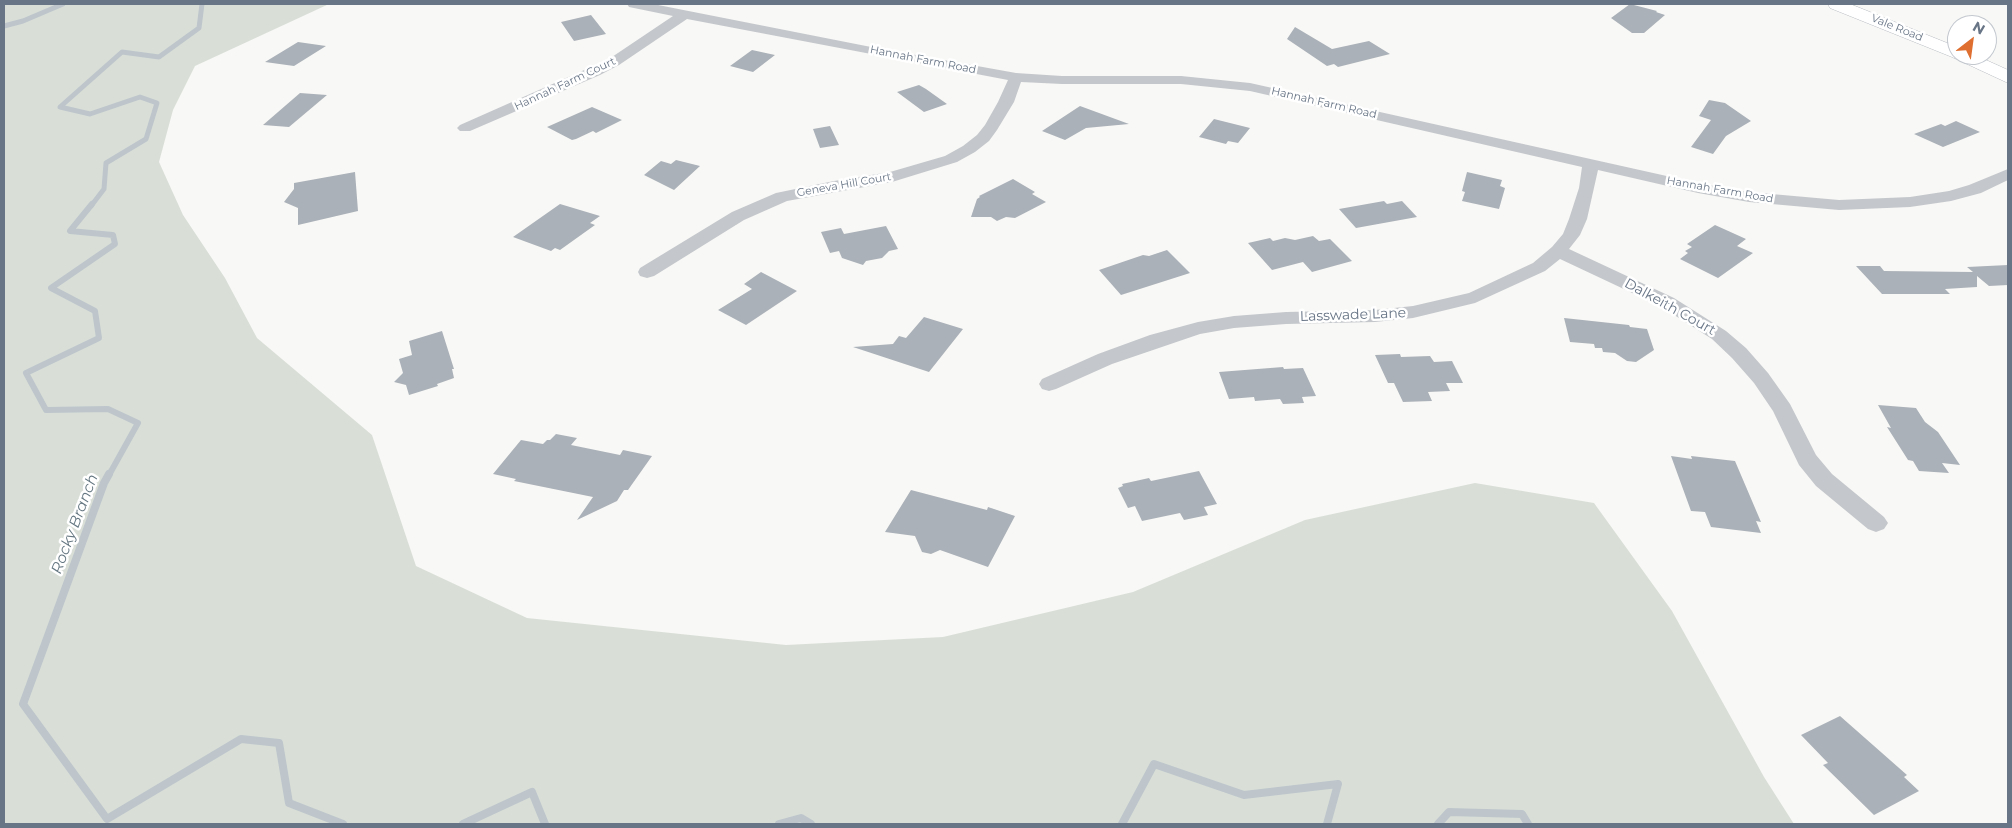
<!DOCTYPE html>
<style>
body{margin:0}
#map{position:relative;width:2012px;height:828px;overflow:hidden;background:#f8f8f6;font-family:Montserrat,sans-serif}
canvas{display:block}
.frame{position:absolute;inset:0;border:5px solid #687586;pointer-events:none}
.north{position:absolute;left:1947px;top:15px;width:50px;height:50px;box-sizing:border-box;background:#fff;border:1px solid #c3c8cf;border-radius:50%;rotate:30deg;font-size:14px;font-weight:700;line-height:20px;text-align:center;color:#687586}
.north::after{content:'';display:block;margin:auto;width:18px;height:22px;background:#de6f30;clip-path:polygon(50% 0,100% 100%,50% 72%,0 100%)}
</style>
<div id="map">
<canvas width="2012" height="828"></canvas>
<div class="frame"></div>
<div class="north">N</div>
</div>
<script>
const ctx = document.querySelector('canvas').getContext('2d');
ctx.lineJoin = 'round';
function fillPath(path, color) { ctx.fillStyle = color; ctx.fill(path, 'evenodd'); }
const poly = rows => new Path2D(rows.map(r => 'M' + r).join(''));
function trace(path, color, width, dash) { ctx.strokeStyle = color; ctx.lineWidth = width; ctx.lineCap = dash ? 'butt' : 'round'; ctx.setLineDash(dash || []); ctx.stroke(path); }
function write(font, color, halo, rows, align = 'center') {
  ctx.font = font + ' Montserrat,sans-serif'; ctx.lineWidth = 5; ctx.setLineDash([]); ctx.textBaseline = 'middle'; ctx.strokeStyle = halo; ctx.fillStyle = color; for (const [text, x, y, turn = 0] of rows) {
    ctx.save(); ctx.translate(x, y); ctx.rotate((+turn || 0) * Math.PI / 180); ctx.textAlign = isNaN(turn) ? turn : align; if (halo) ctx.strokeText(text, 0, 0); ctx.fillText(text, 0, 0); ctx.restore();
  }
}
fillPath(poly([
 [4,4,329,4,195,66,173,110,159,162,183,215,225,278,257,338,372,435,416,566,527,618,786,645,943,637,1133,592,1305,520,1475,483,1594,503,1672,611,1764,777,1794,824,4,824]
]), '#d9dfd7');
trace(poly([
 [4,26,23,21,63,4],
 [91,206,104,189,106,163,146,139,157,103,140,97,90,114,60,107,122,52,159,57,199,28,202,4]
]), '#bec6cc', 5);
trace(poly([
 [92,204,70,231,113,235,115,244,51,288,95,311,99,338,26,373,46,410,108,409,138,423,109,475]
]), '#bec6cc', 6);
trace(poly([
 [109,474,104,483,23,704,107,819,241,739,279,743,289,803,343,824],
 [463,824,532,792,545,824],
 [779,824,801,818,811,824],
 [1122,824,1154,764,1244,795,1338,784,1327,824],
 [1438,824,1449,812,1522,814,1528,824]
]), '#bec6cc', 8);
fillPath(poly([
 [1630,4,1657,11,1656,12,1665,15,1644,33,1632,33,1611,18],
 [591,15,606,34,574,41,561,22],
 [1295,27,1332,49,1369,41,1390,54,1338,67,1334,64,1327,66,1287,39],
 [298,42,326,46,294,66,265,62],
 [752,50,775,55,753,72,730,66],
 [919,85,926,89,947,104,924,112,897,92],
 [300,93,327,95,289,127,263,125],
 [1709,100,1725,103,1751,121,1726,136,1713,154,1691,147,1711,120,1699,116],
 [1080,106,1129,124,1086,128,1065,140,1042,131],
 [592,107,622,120,596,133,593,131,576,139,572,140,547,127],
 [1214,119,1250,128,1238,143,1228,141,1226,144,1199,137],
 [1956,121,1980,132,1943,147,1914,134,1941,124,1945,126],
 [830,126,839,145,820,148,813,129],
 [676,160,700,166,674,190,644,175,661,161,671,164],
 [355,172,358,211,298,225,298,208,284,202,294,189,294,183],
 [1467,172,1502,180,1500,186,1505,188,1499,209,1462,201,1465,192,1462,191],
 [1013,179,1035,192,1032,194,1046,202,1015,218,1006,217,997,221,991,217,971,217,977,199,980,197,979,196],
 [1384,201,1387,204,1402,201,1417,217,1356,228,1339,209],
 [560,204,600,216,590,223,595,225,560,250,555,248,551,251,513,237],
 [1715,225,1746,239,1737,246,1753,253,1718,278,1680,259,1688,253,1685,251,1692,247,1687,244],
 [886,226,898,249,889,251,882,258,866,261,863,265,842,258,839,251,830,253,821,232,841,228,844,234],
 [1313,236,1319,241,1330,239,1352,261,1312,272,1303,262,1272,270,1248,243,1270,238,1273,241,1285,238,1295,240],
 [1167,250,1190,273,1121,295,1099,270,1143,255,1149,256],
 [2008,265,2008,285,1989,286,1977,276,1977,287,1945,289,1950,294,1882,294,1856,266,1880,266,1884,271,1973,272,1967,267],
 [761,272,797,291,746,325,718,310,752,289,744,284],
 [924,317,963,329,929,372,853,347,893,344,899,336,906,338],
 [1564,318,1629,325,1630,327,1647,329,1654,350,1636,362,1627,361,1615,353,1603,352,1602,348,1595,348,1594,344,1570,342],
 [442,331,454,369,452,369,454,378,437,384,438,386,409,395,406,385,394,382,403,373,399,359,412,355,409,341],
 [1400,354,1401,357,1430,356,1434,362,1452,361,1463,383,1446,383,1450,391,1428,392,1432,401,1403,402,1394,383,1388,383,1375,355],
 [1283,367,1284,369,1303,368,1316,396,1302,397,1304,403,1283,404,1280,399,1255,401,1254,397,1229,399,1219,372],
 [1878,405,1916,408,1925,422,1938,432,1960,465,1942,463,1949,473,1919,471,1913,461,1908,460,1887,427,1891,428],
 [556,434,577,438,571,445,620,455,623,450,652,456,628,490,624,490,617,501,577,520,593,497,514,481,516,479,493,474,521,440,543,444,547,440,550,440],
 [1671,456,1692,459,1691,456,1735,461,1761,522,1756,521,1761,533,1711,527,1705,512,1691,511],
 [1199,471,1217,504,1204,507,1208,515,1184,520,1180,513,1142,521,1135,506,1128,508,1118,488,1123,486,1122,484,1149,478,1151,481],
 [911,490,987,510,988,507,1015,516,988,567,940,550,931,554,922,552,915,536,885,532],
 [1840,716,1907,775,1904,777,1919,791,1874,815,1823,765,1828,763,1801,735]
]), '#abb1b8');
const secondary = poly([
 [1828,4,1850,4,1957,47,1957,55,1975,55,2008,70,2008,83,1952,57,1830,8,1828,4]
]);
trace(secondary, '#b8bcc2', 1);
fillPath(poly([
 [627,4,653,4,866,46,1016,73,1062,76,1181,76,1250,83,1698,183,1749,192,1839,200,1910,197,1949,191,1969,185,2008,169,2008,180,1981,193,1951,201,1910,207,1839,210,1749,202,1698,193,1598,170,1587,219,1580,235,1569,249,1674,298,1726,331,1746,348,1768,373,1790,404,1816,455,1832,474,1884,517,1888,523,1884,529,1876,532,1868,529,1816,486,1799,465,1773,411,1754,383,1732,358,1712,339,1660,306,1560,259,1545,271,1475,303,1413,318,1375,322,1286,324,1234,328,1200,334,1112,364,1056,389,1049,391,1042,389,1039,384,1042,379,1098,354,1150,335,1198,322,1234,316,1286,312,1375,310,1413,306,1469,293,1533,263,1552,247,1563,234,1569,219,1579,188,1582,167,1250,91,1181,84,1062,84,1021,82,1014,102,997,130,989,141,975,152,957,162,892,182,787,201,744,220,654,276,647,278,640,276,638,272,640,268,732,212,776,193,834,181,890,172,945,156,963,146,977,135,985,125,998,102,1008,80,687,19,619,65,600,75,470,131,460,131,457,128,460,125,609,59,673,16,629,7,627,4]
]), '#c4c7cb');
fillPath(secondary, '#fff');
write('11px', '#687586', '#fff', [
 ["Vale Road",1897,28,22],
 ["Hannah Farm Road",923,60,11],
 ["Hannah Farm Court",565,84,-25],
 ["Hannah Farm Road",1324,103,13],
 ["Geneva Hill Court",844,185,-10],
 ["Hannah Farm Road",1720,190,10]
]);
write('14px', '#687586', '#fff', [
 ["Dalkeith Court",1670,307,29],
 ["Lasswade Lane",1353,315,-2]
]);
write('italic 15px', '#647681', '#fff', [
 ["Rocky Branch",75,524,-69]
]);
</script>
